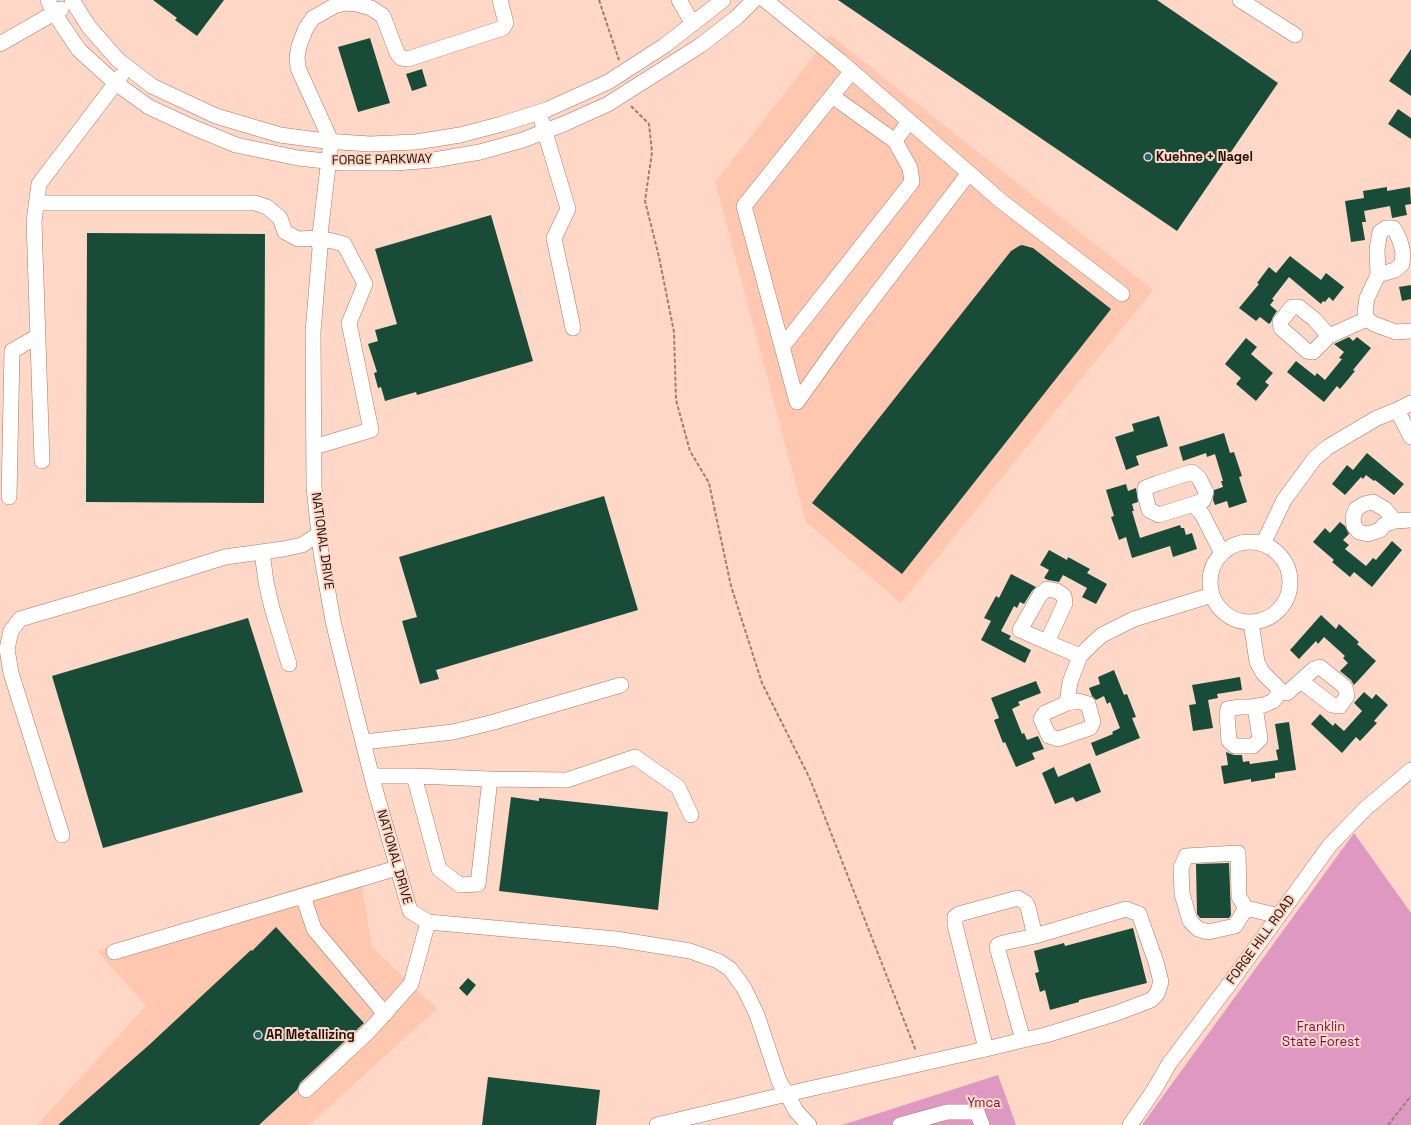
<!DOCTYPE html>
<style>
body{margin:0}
canvas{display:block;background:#fed7c7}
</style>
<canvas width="1411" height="1125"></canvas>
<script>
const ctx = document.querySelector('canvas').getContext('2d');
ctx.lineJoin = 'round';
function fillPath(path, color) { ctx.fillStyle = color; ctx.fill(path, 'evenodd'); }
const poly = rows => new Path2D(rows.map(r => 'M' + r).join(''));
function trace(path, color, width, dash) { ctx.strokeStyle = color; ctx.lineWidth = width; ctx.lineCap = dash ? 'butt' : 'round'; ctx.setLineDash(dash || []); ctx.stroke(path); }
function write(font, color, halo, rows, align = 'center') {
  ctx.font = font + ' "Space Grotesk",sans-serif'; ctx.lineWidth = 4; ctx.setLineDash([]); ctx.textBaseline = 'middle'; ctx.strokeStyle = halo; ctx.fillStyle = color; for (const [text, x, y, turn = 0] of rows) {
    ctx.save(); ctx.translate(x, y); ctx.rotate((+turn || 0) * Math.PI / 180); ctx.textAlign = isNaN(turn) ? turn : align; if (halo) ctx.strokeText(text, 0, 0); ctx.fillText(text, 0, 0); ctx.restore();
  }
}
fillPath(poly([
 [830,35,1153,290,901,603,806,522,715,182],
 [359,869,372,947,437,1009,309,1125,37,1125,146,1006,97,951]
]), '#ffc7af');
fillPath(poly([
 [1354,833,1411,913,1411,1125,1142,1125],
 [998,1075,1016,1125,842,1125]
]), '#df98c1');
fillPath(poly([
 [153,0,224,0,197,36,175,20,177,18],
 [838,0,1157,0,1278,83,1177,231],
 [370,38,390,103,358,112,338,47],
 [1411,49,1411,96,1389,81],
 [422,69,427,86,412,91,406,74],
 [1398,109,1411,118,1411,139,1388,124],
 [1387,187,1387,191,1410,187,1411,204,1405,205,1407,215,1392,218,1390,206,1364,211,1366,222,1362,222,1365,240,1351,242,1345,201,1364,198,1363,191],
 [491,215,533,361,417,395,416,392,385,401,381,387,378,388,374,373,377,372,368,344,378,341,375,330,397,324,375,249],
 [87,233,265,234,264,503,86,502],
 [1022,245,1033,248,1111,309,902,574,812,503,1011,251,1019,246],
 [1290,256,1321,280,1326,273,1344,287,1333,301,1329,297,1325,302,1323,301,1321,304,1289,277,1272,299,1274,300,1270,305,1277,311,1273,317,1271,322,1269,324,1260,317,1256,321,1239,308,1259,284,1257,283,1269,267,1276,273],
 [1411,285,1411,299,1402,301,1399,287],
 [1349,337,1353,341,1357,337,1371,348,1353,370,1355,371,1340,389,1337,386,1324,402,1287,372,1296,361,1315,376,1317,373,1325,380,1342,359,1339,358,1344,352,1334,344],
 [1246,338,1257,347,1251,354,1273,373,1265,382,1269,385,1256,401,1236,384,1241,378,1225,364],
 [1159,416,1168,446,1136,456,1139,465,1126,470,1115,437,1134,431,1132,424],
 [1224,433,1230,453,1234,452,1242,476,1239,477,1247,502,1229,508,1227,501,1215,505,1213,500,1214,490,1223,487,1221,481,1223,481,1215,454,1207,457,1206,453,1183,461,1179,447],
 [1367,453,1404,484,1394,495,1375,480,1374,481,1366,475,1363,479,1361,477,1345,495,1332,484,1347,465,1353,470],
 [1126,484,1128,491,1136,488,1138,502,1132,504,1134,511,1132,511,1140,538,1180,525,1181,528,1184,528,1186,535,1192,533,1197,549,1173,557,1170,546,1132,558,1126,537,1119,540,1111,517,1114,516,1106,490],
 [604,496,638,610,436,670,439,679,420,684,402,621,417,617,399,557],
 [1340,522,1345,526,1349,534,1343,540,1349,545,1345,549,1366,566,1373,558,1376,560,1392,541,1402,550,1372,587,1354,572,1350,577,1332,562,1334,560,1313,542,1325,528,1330,533],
 [1049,550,1067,560,1068,557,1090,569,1087,573,1107,584,1096,604,1082,597,1087,588,1063,575,1059,582,1048,580,1044,578,1049,570,1040,565],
 [1011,574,1036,587,1032,591,1024,604,1020,602,1017,608,1014,606,1001,631,1011,636,1009,639,1031,650,1025,663,981,640,991,621,984,618,996,596,999,598],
 [1321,615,1336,629,1339,624,1359,642,1357,644,1376,661,1354,685,1351,680,1340,671,1348,663,1343,658,1345,656,1324,637,1318,644,1316,641,1299,659,1290,650],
 [248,618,303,792,103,848,52,676],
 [1114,670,1124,695,1127,694,1136,717,1132,718,1140,738,1096,756,1091,743,1113,734,1112,732,1120,728,1110,702,1107,704,1104,696,1096,700,1092,696,1089,688,1100,684,1098,677],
 [1240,677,1242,690,1217,694,1218,698,1208,700,1213,728,1193,731,1189,705,1196,704,1192,685],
 [1036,681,1041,693,1018,702,1020,705,1012,709,1022,734,1024,733,1027,740,1038,736,1044,749,1032,753,1035,759,1016,767,1005,742,1003,743,994,720,999,718,991,698],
 [1364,692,1372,699,1376,694,1388,705,1374,721,1377,723,1360,741,1356,737,1342,753,1311,724,1320,714,1333,726,1335,723,1344,731,1362,711,1354,703],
 [1289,722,1296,770,1275,773,1275,778,1251,782,1251,779,1224,784,1221,766,1228,765,1226,752,1234,755,1242,755,1243,762,1249,761,1250,764,1278,760,1276,750,1279,749,1275,724],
 [1090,763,1101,792,1076,802,1073,797,1055,804,1042,773,1054,767,1058,777],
 [511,797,539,801,539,798,668,812,658,910,499,891],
 [1229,863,1231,915,1229,918,1200,918,1197,914,1196,864],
 [276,927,364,1023,300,1083,297,1090,259,1125,58,1125,149,1045,251,950,252,951],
 [1133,928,1147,983,1079,1000,1079,1002,1050,1010,1045,990,1040,992,1035,973,1039,972,1034,951,1064,943,1065,946],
 [468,978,476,985,467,996,459,988],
 [488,1077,600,1090,596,1125,482,1125]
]), '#194c38');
const minor = poly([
 [48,0,54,13,79,50,113,81,149,107,190,126,236,145,298,158,344,163,395,163,434,160,480,152,523,140,566,123,608,104,701,45,737,17,754,0],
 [72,0,89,27,118,60,152,86,216,116,280,135,325,141,370,144,416,142,460,135,502,124,546,110,608,82,664,46,723,0],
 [500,0,506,23,503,28,408,59,401,58,397,53,383,16,371,8,357,4,345,3,334,6,313,18,306,28,299,46,297,57,298,68,331,141,319,243,320,248,313,332,314,487,321,553,333,621,353,703,375,789,410,911,428,922,616,939,690,951,718,961,730,969,744,988,757,1015,779,1081,787,1094,657,1125],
 [679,0,693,24],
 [765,0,840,61,969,173],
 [1240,0,1295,35],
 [0,44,61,9],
 [832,96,895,141],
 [542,122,568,209,554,238,573,328],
 [36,203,255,203,267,207,280,218,285,232,298,239,320,238,344,244,365,284,349,323,371,430,314,447],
 [1367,319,1365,312,1367,298,1378,275,1377,249,1380,232,1386,228,1393,228,1396,232,1400,241,1403,253,1402,264,1395,270,1378,275],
 [1329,336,1314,319,1299,307,1292,307,1280,322,1281,328,1307,351,1313,352,1329,336,1367,319,1374,324,1396,332,1411,331],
 [782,347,912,182,910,168,895,141,909,121],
 [797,402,842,339,969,173,1001,201,1122,294],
 [797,402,744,206,852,71],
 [1397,410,1411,437],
 [42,461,34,221,39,184,121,76],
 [1192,472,1199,478,1206,492,1203,501,1159,515,1149,510,1145,494,1145,488,1158,483,1192,472],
 [9,497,12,351,38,336],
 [1194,505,1202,514,1222,553],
 [1395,521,1385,509,1373,502,1364,504,1356,509,1353,517,1354,526,1359,532,1368,534,1380,530,1384,525,1395,521,1411,520],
 '1210 582a40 40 0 1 1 80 0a40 40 0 1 1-80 0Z',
 [1263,544,1284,500,1315,458,1328,447,1377,418,1397,410,1411,403],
 [262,552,266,582,272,608,289,664],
 [1251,622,1257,662,1263,673,1281,691,1287,693,1314,669,1320,667,1345,687,1347,696,1340,706,1332,705,1301,681],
 [1047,642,1065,603,1064,596,1057,591,1047,589,1040,595,1020,630,1047,642,1080,656],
 [1078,701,1088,704,1093,722,1090,728,1058,739,1049,736,1041,719,1045,713,1067,703,1078,701],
 [1067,703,1070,682,1080,656,1092,644,1102,635,1134,619,1212,595],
 [1255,707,1260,739,1253,746,1235,746,1229,741,1227,715,1228,709,1240,707,1251,707,1264,705,1273,701,1281,691],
 [364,742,453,732,494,722,621,685],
 [372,776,414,776,439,869,460,885,478,884,490,779,567,780,635,757,678,787,691,815],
 [414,776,490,779],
 [62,835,11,673,7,649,11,631,20,619,126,588,225,557,283,549,302,545,319,534],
 [303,896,314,929,385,1014],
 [1246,908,1235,926,1208,932,1198,929,1190,921,1182,894,1181,868,1186,856,1238,853,1239,897,1246,908,1279,916],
 [114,952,397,868],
 [1023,1040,997,947,998,945,1003,943,1035,936],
 [306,1090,368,1032,411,984,428,922],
 [809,1125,796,1111,787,1094,986,1049,1023,1040,1046,1035,1117,1013,1151,1000,1157,994,1161,982,1156,962,1139,914,1126,909,1035,936,1028,907,1026,903,1018,898,959,914,955,917,955,925,986,1049],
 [900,1125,947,1112,977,1112,982,1125],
 [1130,1125,1154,1090,1169,1064,1230,983,1330,845,1365,809,1411,770]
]);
trace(minor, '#a57966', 16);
trace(poly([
 [599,0,619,60],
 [631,106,649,124,652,152,645,201,659,257,674,332,676,400,690,451,709,483,731,586,762,683,810,779,916,1051],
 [1388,1125,1411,1096]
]), '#9d8074', 2, [4, 2]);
trace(minor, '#fff', 15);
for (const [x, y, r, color] of [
 [1148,157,4,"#226177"],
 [258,1035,4,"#226177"]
]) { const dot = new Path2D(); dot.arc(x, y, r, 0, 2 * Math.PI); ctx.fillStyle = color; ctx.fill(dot); trace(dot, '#fed7c7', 1.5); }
write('bold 13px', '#21110a', '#fed7c7', [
 ["Kuehne + Nagel",1156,157],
 ["AR Metallizing",266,1035]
], 'left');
write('13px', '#21110a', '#fed7c7', [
 ["FORGE PARKWAY",382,160,-1],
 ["NATIONAL DRIVE",322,541,82],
 ["NATIONAL DRIVE",394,857,74],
 ["FORGE HILL ROAD",1261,940,-54]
]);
write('13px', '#6d1350', '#fed7c7', [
 ["Franklin",1321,1027],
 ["State Forest",1321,1042],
 ["Ymca",984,1103]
]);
</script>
